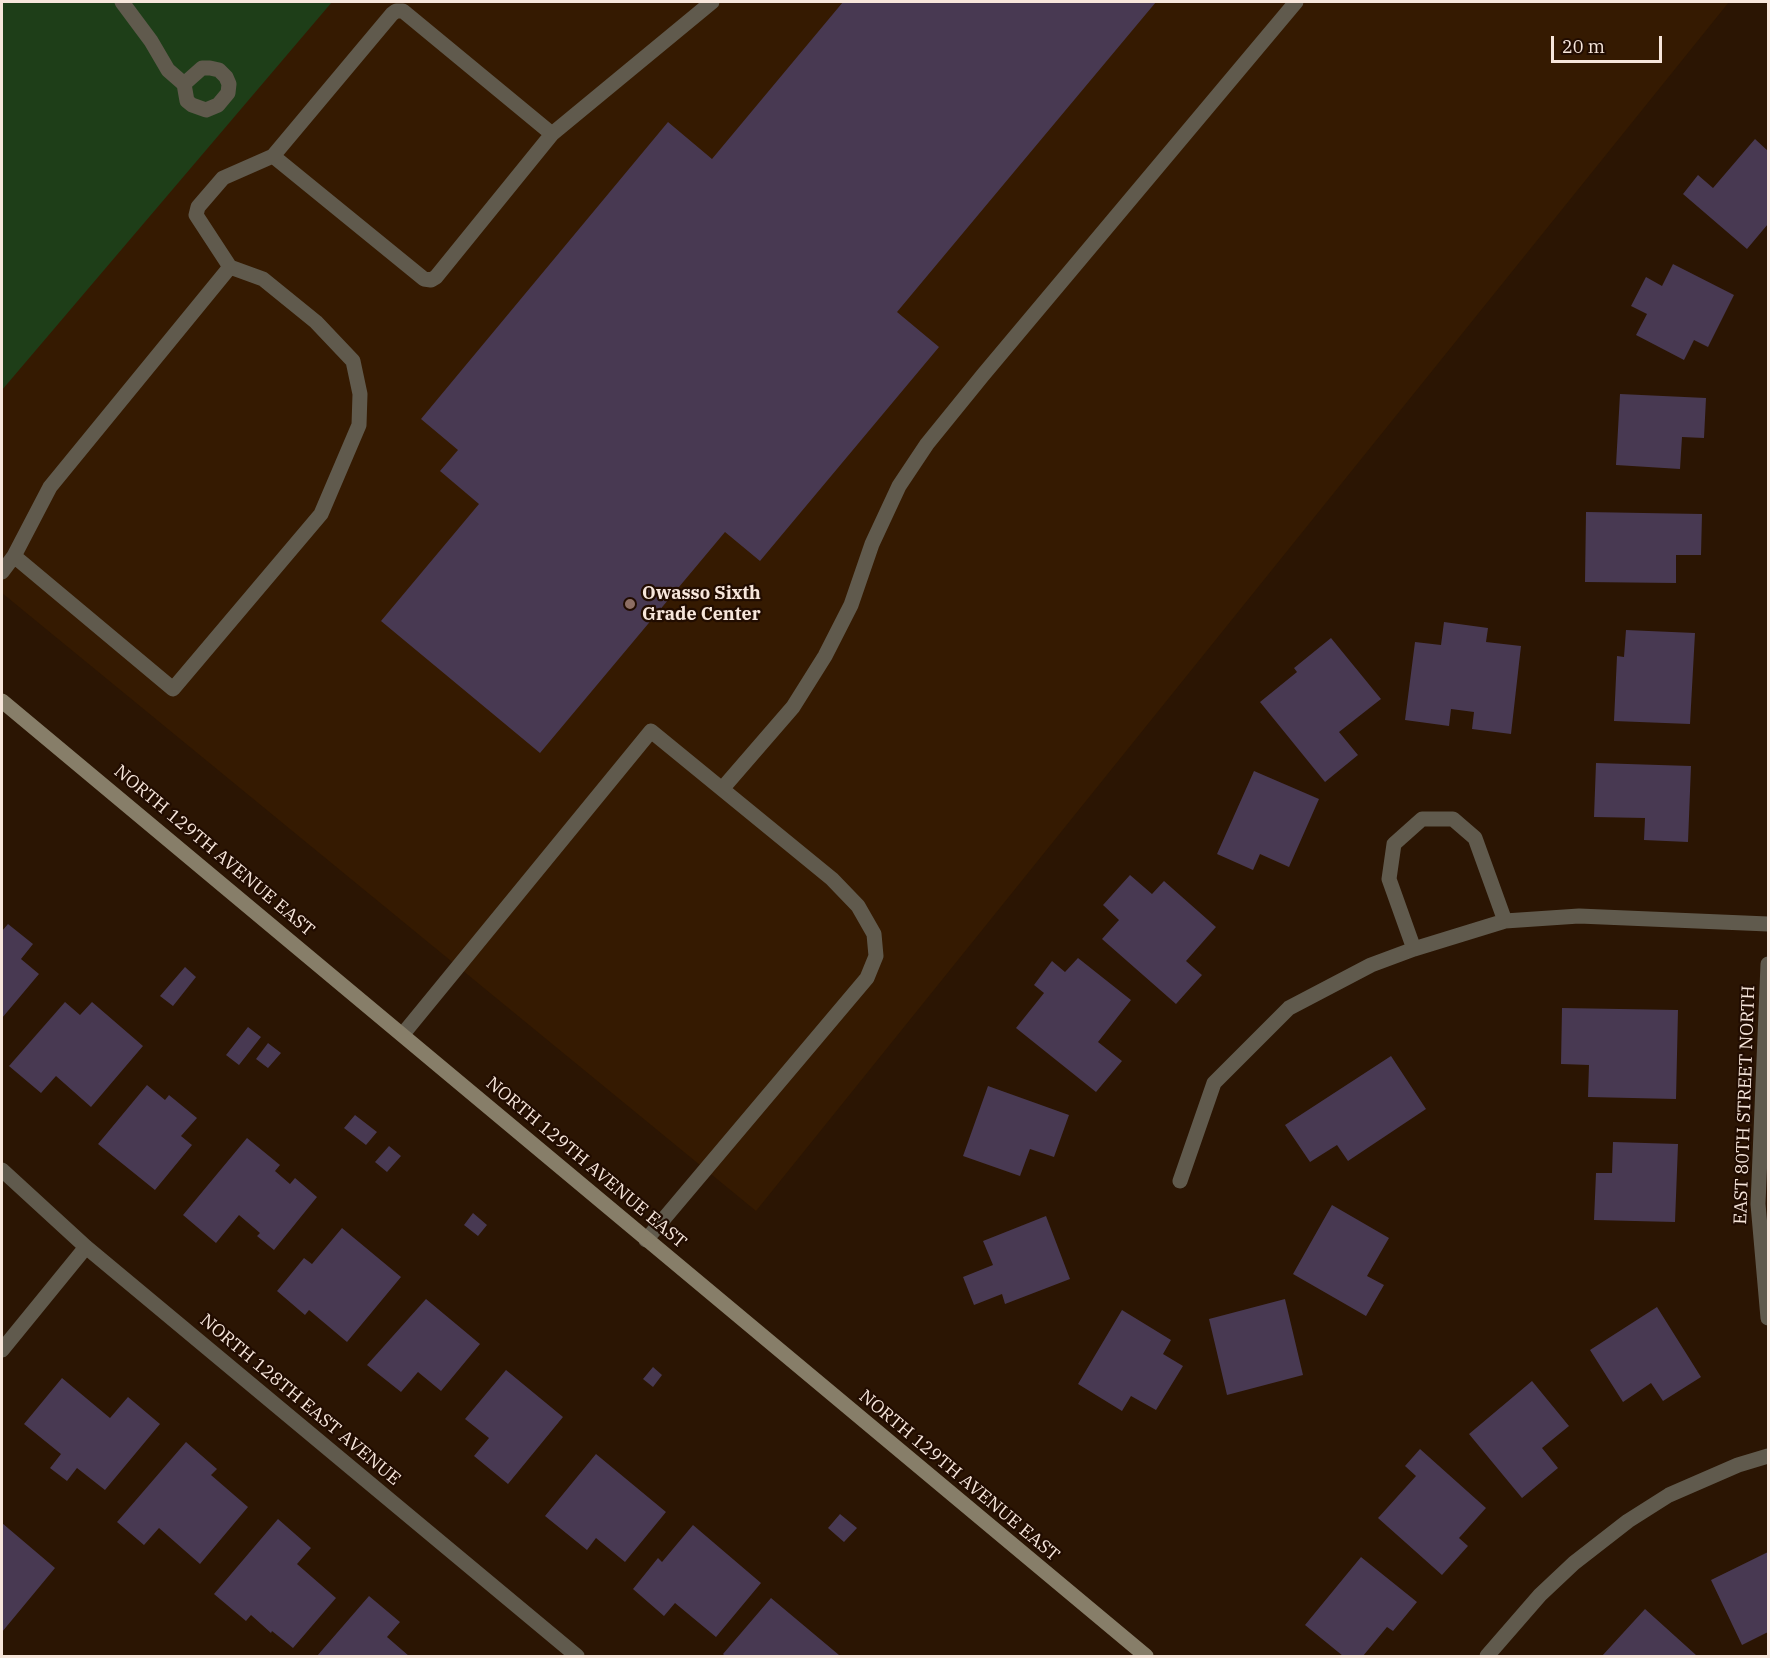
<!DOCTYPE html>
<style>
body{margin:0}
#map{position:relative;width:1770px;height:1658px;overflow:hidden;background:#2b1503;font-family:"IBM Plex Serif",serif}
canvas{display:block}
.frame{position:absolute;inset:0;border:3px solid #f7e6db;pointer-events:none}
.scale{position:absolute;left:1551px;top:36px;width:111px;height:27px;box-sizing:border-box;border:3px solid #f7e6db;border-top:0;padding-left:8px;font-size:18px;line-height:21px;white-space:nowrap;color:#f7e6db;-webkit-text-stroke:4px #210c00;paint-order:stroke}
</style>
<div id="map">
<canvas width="1770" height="1658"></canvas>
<div class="frame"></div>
<div class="scale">20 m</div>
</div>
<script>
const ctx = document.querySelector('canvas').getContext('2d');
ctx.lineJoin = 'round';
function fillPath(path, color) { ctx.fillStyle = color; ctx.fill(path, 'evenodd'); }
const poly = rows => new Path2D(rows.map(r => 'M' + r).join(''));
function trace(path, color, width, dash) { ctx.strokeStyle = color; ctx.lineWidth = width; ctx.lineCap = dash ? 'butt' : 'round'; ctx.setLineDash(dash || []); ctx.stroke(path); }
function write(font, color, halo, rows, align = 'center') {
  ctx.font = font + ' "IBM Plex Serif",serif'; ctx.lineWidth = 4.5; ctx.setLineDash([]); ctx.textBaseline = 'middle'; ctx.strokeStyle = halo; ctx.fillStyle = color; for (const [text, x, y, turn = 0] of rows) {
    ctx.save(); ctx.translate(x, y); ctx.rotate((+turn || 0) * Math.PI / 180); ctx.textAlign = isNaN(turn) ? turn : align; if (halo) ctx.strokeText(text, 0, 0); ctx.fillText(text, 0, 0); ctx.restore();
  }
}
fillPath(poly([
 [325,2,1729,2,756,1211,2,593,2,388]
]), '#351a01');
fillPath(poly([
 [2,2,332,2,2,390]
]), '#1e3e18');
fillPath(poly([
 [843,2,1156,2,897,312,939,347,760,561,725,532,540,753,381,621,479,504,440,471,458,450,421,419,668,122,712,159],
 [1755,139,1768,151,1768,224,1747,249,1683,194,1698,175,1713,188],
 [1673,264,1734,295,1708,347,1694,340,1684,360,1636,335,1647,314,1631,306,1646,277,1662,286],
 [1620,394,1706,398,1704,438,1682,437,1680,469,1616,465],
 [1586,512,1702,514,1701,555,1676,555,1676,583,1585,582],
 [1444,622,1488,628,1486,642,1521,646,1511,734,1472,729,1474,712,1451,709,1449,726,1405,720,1415,642,1441,645],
 [1626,630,1695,633,1690,724,1614,721,1617,656,1624,657],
 [1331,638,1381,699,1339,732,1358,755,1325,782,1260,702,1297,672,1294,668],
 [1596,763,1691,766,1688,842,1644,840,1645,818,1594,817],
 [1254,771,1319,799,1289,867,1260,854,1253,870,1217,854],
 [1130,875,1152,894,1164,881,1216,927,1186,961,1202,975,1176,1004,1102,939,1119,920,1103,905],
 [8,924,33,944,21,959,39,974,2,1018,2,931],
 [1078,958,1131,1000,1098,1042,1122,1061,1096,1092,1016,1028,1044,993,1034,985,1052,961,1065,972],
 [185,967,196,977,173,1006,160,996],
 [65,1002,80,1015,92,1002,143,1046,91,1107,56,1076,41,1093,9,1066],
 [1562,1008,1678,1010,1676,1099,1588,1097,1589,1065,1561,1064],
 [248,1027,261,1037,239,1065,226,1055],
 [268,1043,281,1053,268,1068,256,1059],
 [1391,1056,1426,1109,1348,1161,1337,1145,1310,1162,1285,1125],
 [147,1085,165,1100,169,1095,197,1118,181,1136,192,1145,155,1190,98,1144],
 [988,1086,1069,1115,1054,1157,1030,1149,1020,1176,963,1156],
 [355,1115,377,1132,366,1145,344,1128],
 [247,1138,280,1165,275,1171,290,1184,295,1178,317,1197,274,1250,257,1236,260,1233,239,1215,216,1243,183,1215],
 [1613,1142,1678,1144,1675,1222,1594,1220,1596,1173,1612,1173],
 [389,1146,401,1156,387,1172,375,1162],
 [1332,1205,1389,1238,1367,1276,1384,1285,1366,1316,1293,1274],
 [473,1213,487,1225,478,1236,464,1225],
 [1046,1216,1070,1279,1005,1304,1002,1294,974,1305,963,1277,993,1265,983,1241],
 [342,1228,401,1277,347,1342,309,1310,305,1315,277,1291,304,1258,312,1264],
 [426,1299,480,1344,441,1391,418,1372,401,1392,367,1365],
 [1285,1299,1303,1375,1227,1395,1209,1319],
 [1657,1307,1701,1377,1663,1401,1651,1383,1623,1402,1590,1350],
 [1122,1310,1171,1340,1163,1354,1183,1366,1156,1410,1131,1396,1122,1411,1078,1384],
 [653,1367,662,1375,653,1387,643,1379],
 [506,1370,563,1417,508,1484,474,1456,489,1438,465,1419],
 [62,1378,110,1418,128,1397,160,1424,105,1490,77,1468,67,1481,50,1468,61,1454,24,1424],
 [1532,1381,1569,1426,1542,1448,1558,1468,1522,1498,1469,1434],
 [186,1442,217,1469,211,1475,248,1507,200,1564,159,1528,144,1545,117,1522],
 [1420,1449,1486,1508,1459,1538,1468,1546,1442,1575,1378,1518,1416,1476,1405,1466],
 [596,1454,666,1512,625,1562,596,1538,587,1550,545,1516],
 [840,1514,857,1528,844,1542,828,1528],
 [278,1519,311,1548,297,1564,336,1598,293,1648,272,1631,271,1633,251,1615,246,1621,214,1594],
 [2,1523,55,1568,2,1632],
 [693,1525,761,1583,716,1637,675,1603,664,1616,633,1589,658,1558,662,1562],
 [1768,1552,1768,1632,1742,1645,1711,1580],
 [1361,1557,1417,1602,1393,1631,1387,1627,1363,1656,1343,1656,1305,1625],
 [369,1596,400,1622,387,1637,409,1656,317,1656],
 [771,1598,839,1655,838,1656,725,1656,723,1654],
 [1645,1609,1696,1655,1694,1656,1602,1656]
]), '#483952');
trace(poly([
 [122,2,151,41,168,70,184,84,187,101,192,105,206,110,218,105,228,93,229,84,226,77,219,70,210,68,202,68,184,84],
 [552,134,712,2],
 [230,267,196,215,198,207,223,178,273,156,392,14,396,11,403,11,552,134,436,277,431,280,424,279,273,156],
 [2,572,14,556,50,487,230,267,263,279,316,322,353,361,360,394,359,425,321,514,173,689,14,556],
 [722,789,793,707,825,656,851,605,872,544,899,486,927,444,983,375,1296,2],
 [403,1034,651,731,832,879,858,906,874,934,876,956,867,978,646,1240]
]), '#605a4d', 15);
trace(poly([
 [1414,949,1389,879,1394,844,1422,819,1453,819,1475,838,1505,921],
 [1768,964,1758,1204,1768,1318],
 [2,1170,86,1247,577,1656],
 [1180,1181,1214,1083,1289,1008,1371,965,1414,949,1505,921,1579,916,1768,924],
 [2,1350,86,1247],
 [1487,1656,1540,1595,1574,1563,1628,1521,1669,1495,1738,1465,1768,1456]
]), '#605a4d', 15);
trace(poly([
 [2,701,1146,1656]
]), '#877e69', 15);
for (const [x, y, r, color] of [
 [630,604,6,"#8d6e63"]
]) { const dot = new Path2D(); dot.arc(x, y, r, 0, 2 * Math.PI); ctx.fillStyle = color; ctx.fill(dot); trace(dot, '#210c00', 2); }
write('bold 18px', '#f7e6db', '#210c00', [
 ["Owasso Sixth",642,594],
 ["Grade Center",642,615]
], 'left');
write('18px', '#f7e6db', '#210c00', [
 ["NORTH 129TH AVENUE EAST",214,851,40],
 ["EAST 80TH STREET NORTH",1745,1105,-88],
 ["NORTH 129TH AVENUE EAST",586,1163,40],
 ["NORTH 128TH EAST AVENUE",300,1400,40],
 ["NORTH 129TH AVENUE EAST",959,1476,40]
]);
</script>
